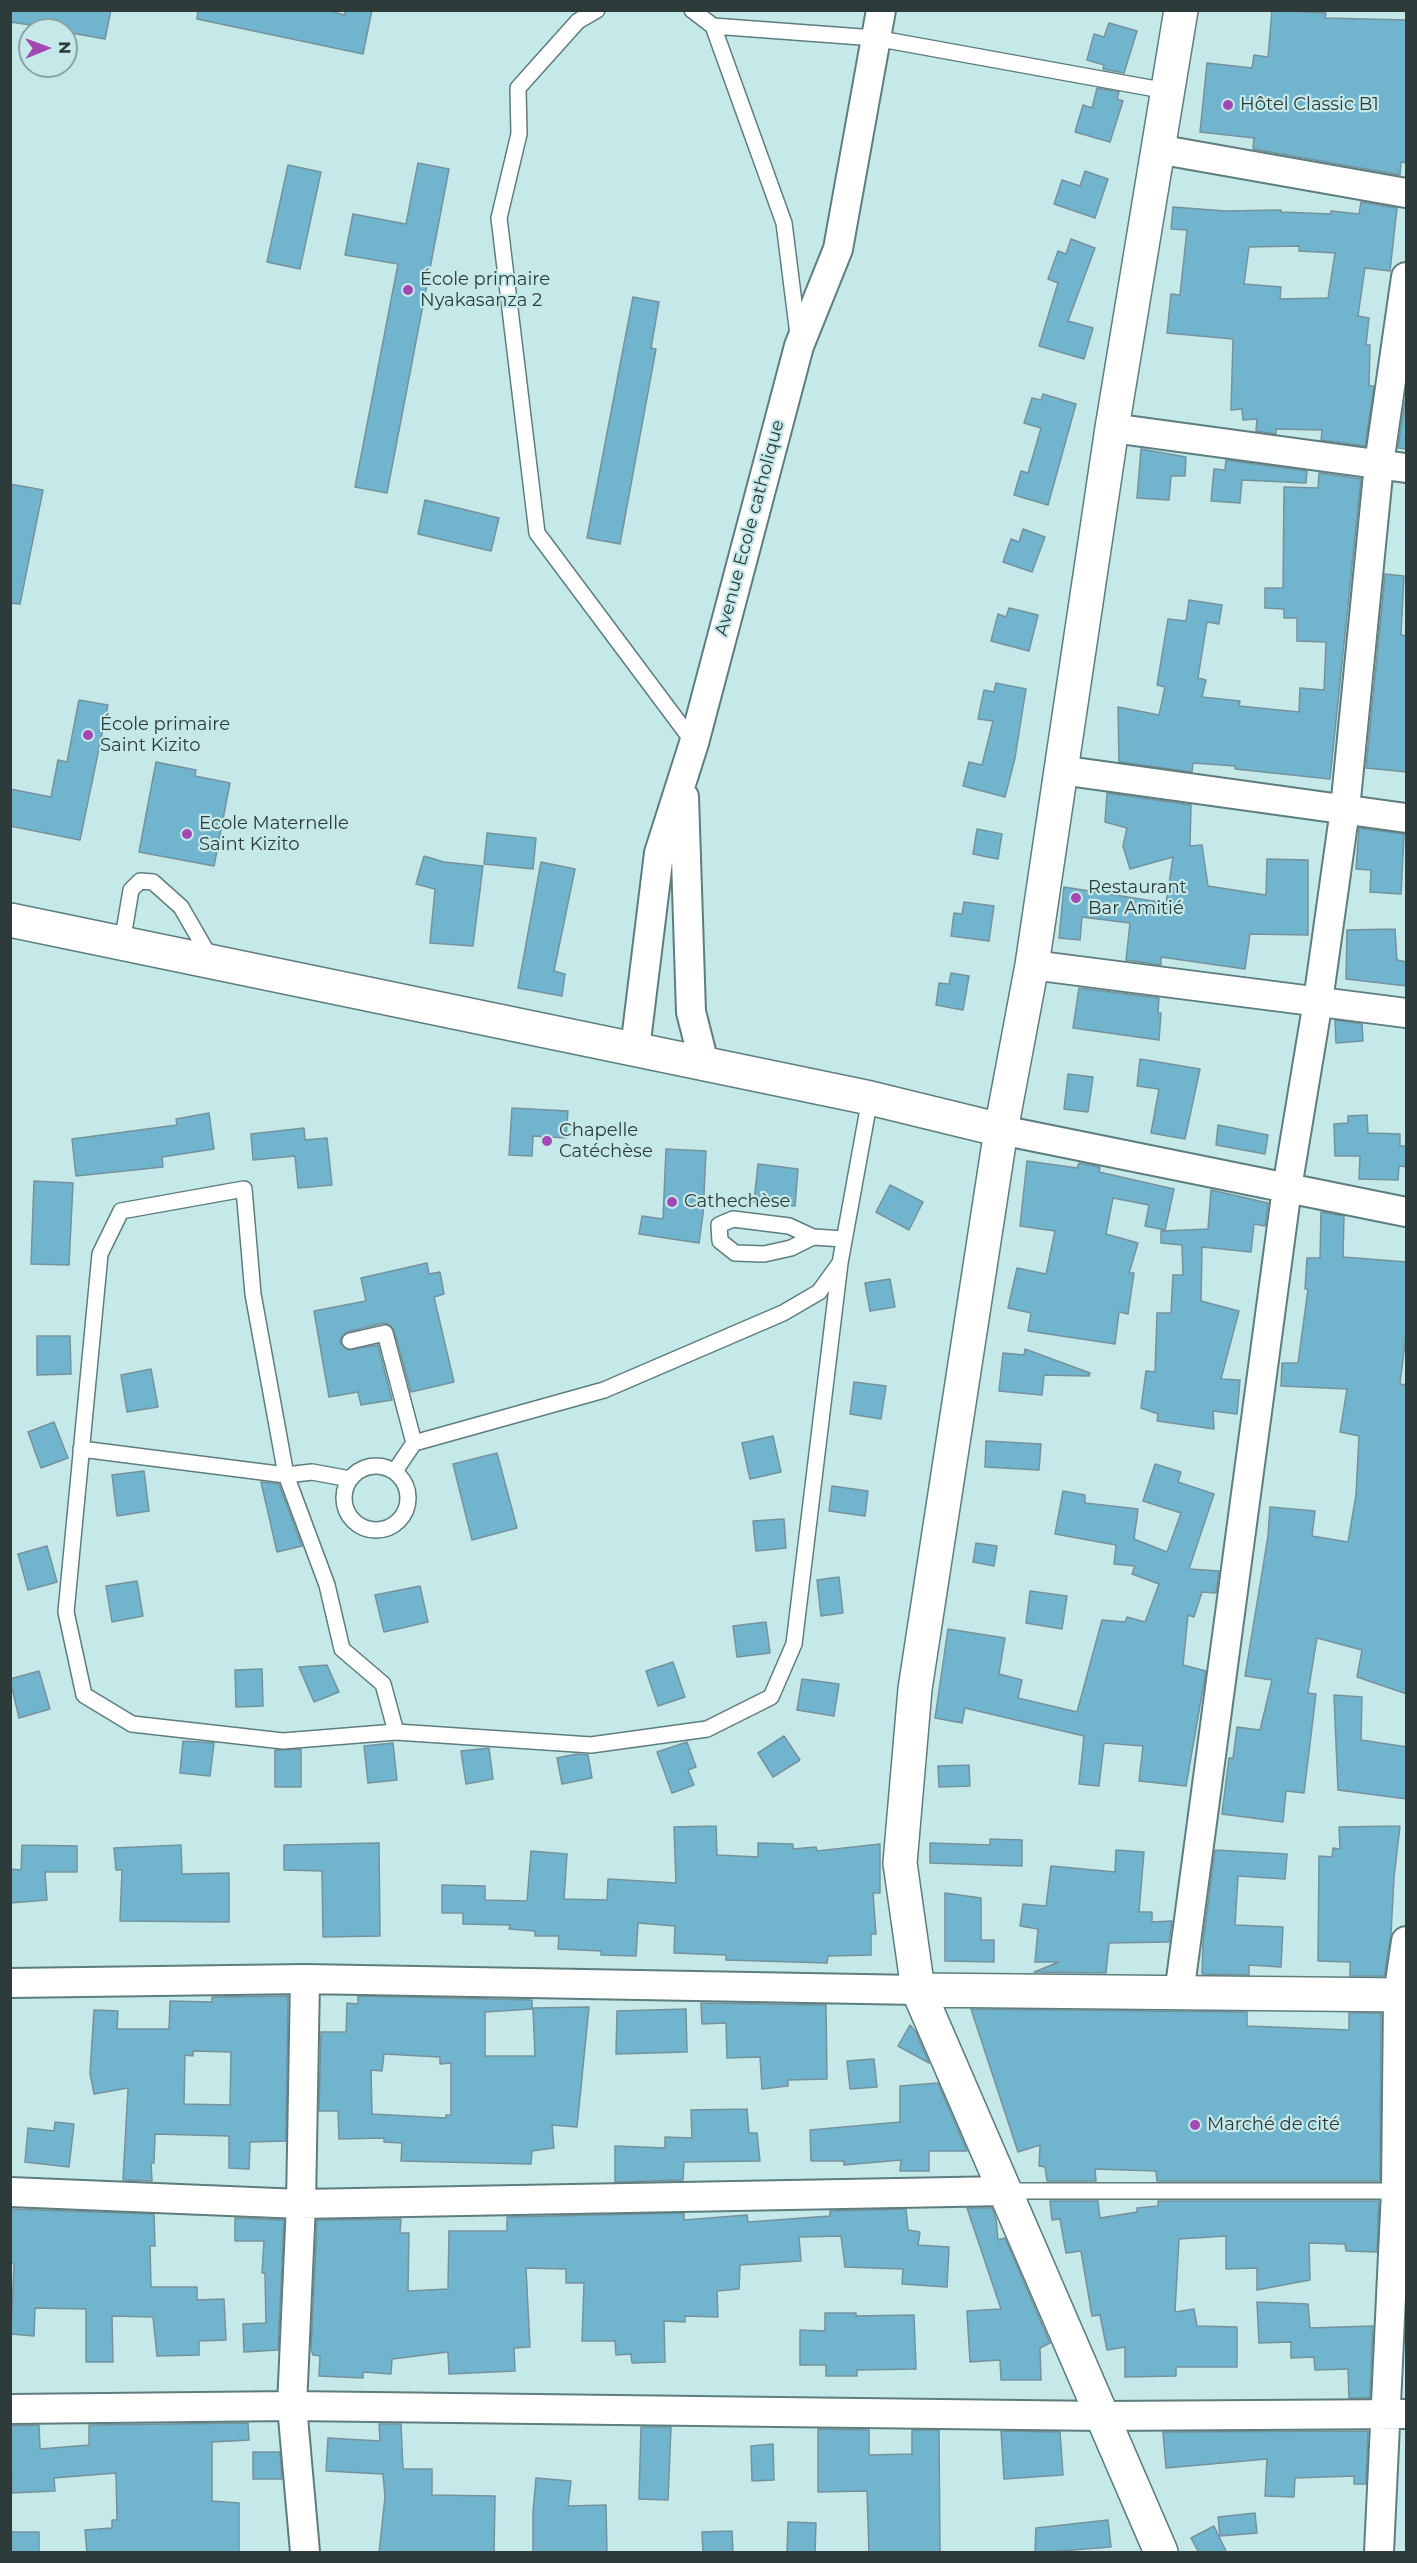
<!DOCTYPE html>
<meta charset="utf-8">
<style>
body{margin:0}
#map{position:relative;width:1417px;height:2563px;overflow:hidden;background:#c5e8e9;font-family:Montserrat,sans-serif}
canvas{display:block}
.frame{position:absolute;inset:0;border:12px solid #2d3b3b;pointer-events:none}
.north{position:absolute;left:18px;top:18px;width:60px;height:60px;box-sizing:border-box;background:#c5e8e9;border:2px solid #88a3a3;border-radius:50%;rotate:89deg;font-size:16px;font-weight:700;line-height:24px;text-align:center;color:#2d3b3b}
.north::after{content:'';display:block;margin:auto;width:21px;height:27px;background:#a348b2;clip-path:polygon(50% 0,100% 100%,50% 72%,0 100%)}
</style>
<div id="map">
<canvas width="1417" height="2563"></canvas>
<div class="frame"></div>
<div class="north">N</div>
</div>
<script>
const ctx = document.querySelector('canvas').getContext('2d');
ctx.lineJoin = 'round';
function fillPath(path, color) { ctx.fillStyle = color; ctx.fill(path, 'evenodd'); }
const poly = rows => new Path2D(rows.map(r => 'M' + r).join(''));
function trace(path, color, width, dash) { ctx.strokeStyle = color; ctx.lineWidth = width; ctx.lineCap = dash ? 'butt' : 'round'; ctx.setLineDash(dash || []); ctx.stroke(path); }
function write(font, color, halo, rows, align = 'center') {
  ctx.font = font + ' Montserrat,sans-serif'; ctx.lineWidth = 4.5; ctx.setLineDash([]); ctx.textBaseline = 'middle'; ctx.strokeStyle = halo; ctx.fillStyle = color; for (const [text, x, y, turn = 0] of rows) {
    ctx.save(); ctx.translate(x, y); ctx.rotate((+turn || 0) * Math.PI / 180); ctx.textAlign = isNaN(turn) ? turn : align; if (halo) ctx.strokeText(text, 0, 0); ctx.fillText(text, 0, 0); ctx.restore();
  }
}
const building = poly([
 [10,10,111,10,105,39,66,32,66,30,10,22,10,10],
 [198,10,325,10,345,15,345,10,372,10,363,54,197,19,198,10],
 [1272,10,1326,13,1325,18,1407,20,1407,163,1401,162,1400,175,1253,149,1254,138,1200,132,1207,63,1252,68,1254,55,1268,57,1272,10],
 [1109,23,1137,31,1124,73,1103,69,1104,65,1087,60,1094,34,1104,37,1109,23],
 [1097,88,1119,92,1117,99,1123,101,1110,142,1075,132,1083,105,1092,108,1097,88],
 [418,163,449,169,387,493,355,487,398,264,345,255,353,214,406,224,418,163],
 [288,165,321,172,300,269,267,262,288,165],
 [1085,171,1108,179,1095,218,1054,204,1062,180,1080,186,1085,171],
 [1361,202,1397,208,1390,271,1365,268,1358,316,1369,318,1366,345,1370,345,1369,386,1374,386,1365,446,1321,440,1322,430,1276,429,1276,434,1256,431,1257,419,1243,420,1242,409,1231,410,1233,339,1167,333,1171,294,1180,295,1187,230,1171,229,1173,207,1225,211,1281,210,1281,212,1331,214,1331,211,1359,214,1361,202],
 [1299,246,1299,251,1335,253,1328,298,1280,299,1281,287,1244,284,1249,247,1299,246],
 [1071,239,1095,248,1068,321,1093,328,1084,359,1039,346,1058,283,1048,279,1058,251,1066,254,1071,239],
 [633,297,659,302,651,348,656,349,620,544,587,538,633,297],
 [1407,389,1407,449,1398,448,1407,389],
 [1043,394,1076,404,1048,505,1014,495,1021,471,1028,473,1041,428,1024,423,1032,398,1041,400,1043,394],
 [1141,449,1186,457,1185,476,1171,476,1169,500,1137,498,1141,449],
 [1226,460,1307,471,1306,483,1242,480,1240,503,1211,501,1214,469,1225,470,1226,460],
 [1319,473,1361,479,1330,779,1235,769,1235,766,1193,763,1192,772,1119,762,1118,707,1159,715,1165,687,1157,685,1168,619,1186,621,1189,600,1222,605,1219,624,1207,622,1198,678,1206,680,1202,697,1240,701,1239,706,1299,712,1300,688,1324,690,1326,642,1297,641,1297,618,1284,618,1284,609,1265,608,1265,588,1283,588,1284,487,1318,488,1319,473],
 [10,484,43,490,20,604,10,603,10,484],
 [425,500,499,518,491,551,418,534,425,500],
 [1023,529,1045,537,1032,572,1003,562,1011,539,1019,542,1023,529],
 [1385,574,1404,576,1401,635,1407,636,1407,772,1366,768,1385,574],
 [1009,608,1038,615,1029,651,991,641,998,614,1006,617,1009,608],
 [996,683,1026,689,1015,758,1005,797,963,786,969,762,982,765,993,721,978,719,984,690,994,692,996,683],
 [79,700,108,705,80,840,10,826,10,789,51,797,58,760,67,762,79,700],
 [156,762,196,770,195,776,230,783,214,866,139,852,156,762],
 [1107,793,1191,805,1190,846,1202,845,1208,886,1266,895,1267,859,1308,860,1308,935,1250,934,1245,969,1161,957,1161,965,1126,960,1130,923,1082,917,1080,940,1059,938,1064,887,1166,903,1173,857,1130,869,1123,846,1127,828,1105,822,1107,793],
 [1359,828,1404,834,1401,894,1370,892,1371,870,1356,869,1359,828],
 [977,829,1002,834,998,859,973,854,977,829],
 [487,833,536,838,533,869,484,864,487,833],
 [424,856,444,862,483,866,473,946,430,943,435,889,416,884,424,856],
 [541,862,575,869,554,971,565,974,562,996,518,988,541,862],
 [964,902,994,906,989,941,951,936,954,913,962,914,964,902],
 [1395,929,1397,960,1407,962,1407,986,1346,979,1347,930,1395,929],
 [951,973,969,976,963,1010,936,1005,939,983,949,984,951,973],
 [1079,988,1159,998,1158,1013,1161,1013,1159,1040,1073,1028,1079,988],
 [1335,1020,1362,1024,1363,1041,1336,1043,1335,1020],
 [1140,1059,1200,1069,1185,1139,1151,1133,1159,1089,1137,1086,1140,1059],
 [1068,1074,1093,1077,1088,1112,1064,1109,1068,1074],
 [512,1108,568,1111,566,1138,533,1136,532,1156,509,1155,512,1108],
 [209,1113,214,1149,162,1157,163,1167,76,1176,72,1139,177,1125,176,1119,209,1113],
 [1367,1115,1368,1133,1400,1134,1400,1146,1407,1146,1407,1167,1399,1166,1398,1180,1359,1179,1360,1156,1335,1156,1334,1124,1348,1123,1348,1116,1367,1115],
 [1218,1125,1268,1135,1265,1154,1216,1145,1218,1125],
 [304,1128,305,1140,327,1138,332,1185,298,1188,295,1156,253,1160,251,1134,304,1128],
 [666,1149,706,1151,703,1214,699,1243,639,1234,642,1216,663,1219,666,1149],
 [1027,1161,1077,1168,1079,1163,1100,1167,1099,1172,1174,1189,1165,1230,1145,1226,1149,1205,1113,1198,1106,1234,1138,1243,1129,1273,1134,1273,1128,1314,1119,1312,1115,1344,1028,1331,1031,1313,1008,1308,1017,1268,1046,1274,1055,1231,1020,1226,1027,1161],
 [758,1164,798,1169,795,1206,754,1202,758,1164],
 [34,1181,73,1183,69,1265,31,1264,34,1181],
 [890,1185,923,1202,909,1230,876,1212,890,1185],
 [1211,1190,1268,1203,1265,1226,1254,1224,1251,1252,1202,1247,1201,1301,1239,1311,1221,1379,1240,1380,1237,1414,1213,1411,1214,1429,1157,1421,1158,1414,1141,1408,1146,1371,1155,1372,1157,1313,1171,1313,1173,1275,1183,1275,1182,1245,1161,1243,1161,1231,1208,1229,1211,1190],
 [1321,1212,1344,1216,1343,1257,1407,1262,1407,1326,1400,1384,1407,1385,1407,1694,1357,1677,1362,1650,1317,1638,1308,1693,1316,1694,1304,1793,1286,1791,1283,1822,1222,1814,1229,1758,1233,1758,1237,1727,1260,1730,1272,1680,1245,1676,1268,1536,1270,1507,1315,1511,1312,1536,1348,1542,1356,1495,1359,1436,1340,1432,1347,1389,1281,1386,1282,1363,1298,1363,1308,1289,1305,1289,1307,1258,1320,1258,1321,1212],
 [427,1263,429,1274,440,1272,444,1294,434,1297,454,1382,411,1392,394,1330,388,1324,383,1323,347,1332,341,1338,340,1343,348,1350,378,1345,392,1400,361,1405,358,1392,329,1397,314,1311,366,1301,361,1278,427,1263],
 [890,1279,895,1307,870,1311,865,1283,890,1279],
 [37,1336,70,1336,71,1374,37,1375,37,1336],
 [1025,1349,1090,1373,1089,1376,1044,1375,1042,1395,999,1391,1003,1353,1024,1355,1025,1349],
 [151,1369,158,1407,127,1412,121,1375,151,1369],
 [854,1382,886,1386,881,1419,850,1414,854,1382],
 [54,1422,68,1458,41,1468,28,1432,54,1422],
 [773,1436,781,1472,750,1479,742,1443,773,1436],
 [986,1441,1041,1444,1039,1470,985,1467,986,1441],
 [497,1453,517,1528,472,1540,453,1464,497,1453],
 [1155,1464,1181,1472,1178,1482,1214,1494,1189,1569,1219,1571,1216,1593,1202,1592,1194,1617,1188,1615,1183,1665,1206,1671,1186,1786,1139,1781,1143,1746,1104,1743,1099,1786,1079,1784,1084,1736,965,1708,962,1723,935,1718,948,1629,1005,1638,999,1674,1022,1680,1018,1698,1077,1712,1102,1620,1125,1622,1127,1617,1145,1622,1159,1584,1132,1574,1135,1566,1114,1564,1116,1545,1055,1534,1063,1491,1085,1495,1085,1503,1138,1509,1134,1539,1167,1552,1181,1513,1143,1501,1155,1464],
 [144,1471,149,1511,117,1516,112,1475,144,1471],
 [261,1482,279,1484,302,1546,277,1552,261,1482],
 [832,1486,868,1491,865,1516,829,1511,832,1486],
 [784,1519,786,1548,756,1551,753,1521,784,1519],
 [976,1543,997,1546,994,1566,973,1562,976,1543],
 [47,1546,57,1582,28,1590,18,1554,47,1546],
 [839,1577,843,1613,821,1616,817,1580,839,1577],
 [137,1581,143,1616,112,1622,106,1586,137,1581],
 [420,1586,428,1622,384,1632,375,1595,420,1586],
 [1030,1591,1067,1596,1062,1629,1026,1623,1030,1591],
 [766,1622,770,1653,737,1657,733,1626,766,1622],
 [673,1662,685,1697,658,1706,646,1671,673,1662],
 [327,1665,339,1692,314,1702,299,1667,327,1665],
 [262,1669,263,1706,236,1707,235,1670,262,1669],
 [39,1671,50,1709,19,1718,10,1679,39,1671],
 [802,1679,839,1684,834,1716,797,1710,802,1679],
 [1334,1695,1362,1697,1361,1740,1407,1747,1407,1799,1338,1790,1334,1695],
 [784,1736,800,1760,773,1777,758,1753,784,1736],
 [183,1741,214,1743,210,1776,180,1773,183,1741],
 [687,1742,696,1767,688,1770,694,1785,672,1793,657,1752,687,1742],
 [393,1743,397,1780,368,1783,364,1746,393,1743],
 [489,1748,493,1779,466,1784,461,1751,489,1748],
 [301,1749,301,1787,275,1787,275,1750,301,1749],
 [577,1754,588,1755,592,1778,562,1784,557,1758,577,1754],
 [969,1765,970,1786,939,1787,938,1766,969,1765],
 [716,1826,717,1855,758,1857,758,1843,793,1844,793,1849,816,1847,817,1851,880,1844,880,1893,873,1893,876,1934,871,1934,871,1955,828,1956,827,1963,726,1960,726,1955,674,1953,675,1926,638,1923,636,1956,601,1955,601,1951,558,1949,559,1936,535,1936,535,1931,509,1929,510,1925,463,1924,463,1913,442,1913,442,1885,485,1886,485,1900,527,1901,531,1851,567,1854,564,1899,607,1900,608,1879,676,1883,674,1827,716,1826],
 [1400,1826,1394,1877,1391,1934,1384,1976,1350,1976,1350,1962,1318,1961,1319,1856,1332,1857,1333,1848,1340,1849,1339,1827,1400,1826],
 [990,1839,1022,1840,1022,1866,930,1863,930,1843,990,1845,990,1839],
 [379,1843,380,1936,323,1937,322,1871,284,1870,284,1845,379,1843],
 [22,1845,77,1846,77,1872,45,1872,47,1900,10,1903,10,1869,21,1870,22,1845],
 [181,1845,182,1874,229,1873,229,1922,120,1921,122,1870,116,1870,114,1848,181,1845],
 [1116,1850,1144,1852,1139,1912,1152,1912,1152,1922,1172,1921,1169,1942,1109,1943,1106,1973,1034,1972,1059,1962,1035,1962,1038,1929,1020,1926,1023,1904,1046,1906,1051,1866,1115,1872,1116,1850],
 [1215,1850,1287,1854,1285,1879,1238,1876,1235,1925,1283,1927,1281,1967,1249,1965,1249,1975,1202,1974,1203,1942,1215,1850],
 [945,1893,981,1898,981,1940,994,1940,994,1962,945,1961,945,1893],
 [288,1996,286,2141,250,2142,249,2169,229,2168,229,2136,155,2134,154,2163,151,2163,152,2181,123,2180,128,2088,94,2094,90,2073,94,2010,118,2011,117,2029,169,2029,170,2001,212,2002,212,1997,288,1996],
 [193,2051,231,2052,230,2105,184,2104,185,2055,193,2056,193,2051],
 [358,1996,532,2000,532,2009,485,2012,485,2056,535,2056,533,2008,589,2007,577,2127,552,2125,554,2148,532,2151,531,2164,401,2161,402,2143,384,2142,384,2138,339,2139,338,2111,319,2111,321,2032,346,2032,347,2003,358,2004,358,1996],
 [384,2054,440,2057,440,2064,451,2063,451,2115,446,2115,446,2118,372,2114,371,2070,382,2071,384,2054],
 [701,2003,826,2005,827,2079,788,2080,788,2086,762,2089,760,2057,727,2058,726,2023,702,2024,701,2003],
 [686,2009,687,2052,616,2054,617,2011,686,2009],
 [971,2009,1247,2012,1247,2026,1349,2030,1349,2013,1381,2013,1380,2181,1157,2181,1156,2171,1095,2169,1096,2181,1047,2181,1045,2167,1039,2166,1040,2145,1018,2152,971,2009],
 [910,2025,916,2032,929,2063,898,2046,910,2025],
 [874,2059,877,2087,850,2089,847,2061,874,2059],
 [938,2083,967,2151,929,2151,929,2171,900,2171,901,2160,844,2165,844,2161,811,2161,810,2130,900,2122,900,2086,938,2083],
 [747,2109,749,2133,757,2133,760,2161,684,2162,683,2180,615,2182,615,2146,665,2148,665,2137,692,2138,691,2110,747,2109],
 [55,2122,74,2124,69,2167,25,2162,28,2128,54,2131,55,2122],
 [1050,2201,1098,2201,1100,2218,1137,2212,1137,2208,1158,2206,1158,2201,1379,2201,1377,2252,1346,2251,1345,2244,1309,2243,1310,2280,1257,2290,1257,2268,1226,2269,1226,2236,1179,2239,1175,2312,1194,2309,1197,2326,1237,2327,1237,2367,1176,2367,1176,2376,1125,2377,1125,2347,1107,2350,1100,2315,1092,2316,1081,2251,1066,2253,1060,2219,1052,2220,1050,2201],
 [967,2208,992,2208,996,2219,998,2240,1005,2238,1050,2343,1040,2348,1041,2380,1001,2380,1000,2360,970,2362,967,2311,1001,2309,967,2208],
 [10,2209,154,2214,155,2246,150,2246,151,2287,197,2287,197,2300,224,2299,226,2340,199,2341,199,2355,157,2356,153,2317,112,2316,113,2362,86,2362,86,2309,35,2308,34,2336,11,2334,14,2264,10,2263,10,2209],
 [906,2209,908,2230,920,2232,918,2245,949,2247,947,2287,902,2284,903,2269,845,2267,841,2236,799,2237,801,2261,740,2265,739,2289,717,2291,718,2317,685,2316,685,2322,664,2321,665,2362,632,2363,631,2354,616,2355,615,2341,582,2341,584,2283,566,2283,566,2269,526,2268,530,2347,514,2348,515,2371,449,2374,448,2352,392,2359,391,2374,363,2372,363,2378,319,2376,320,2356,313,2355,311,2349,317,2220,401,2219,400,2233,409,2233,408,2291,448,2289,449,2231,507,2231,507,2217,684,2213,684,2220,747,2215,748,2222,830,2216,830,2211,906,2209],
 [235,2218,284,2220,278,2350,244,2352,243,2324,266,2323,265,2273,262,2273,264,2241,235,2241,235,2218],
 [1257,2302,1308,2304,1310,2328,1373,2326,1370,2398,1349,2398,1348,2369,1315,2370,1314,2357,1291,2358,1291,2342,1259,2343,1257,2302],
 [825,2313,856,2313,856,2316,914,2315,916,2369,857,2370,857,2376,826,2376,826,2365,800,2365,800,2330,825,2331,825,2313],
 [248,2423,249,2440,212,2442,212,2501,239,2503,239,2553,87,2553,85,2530,112,2528,112,2520,117,2520,116,2473,54,2478,55,2491,12,2493,10,2426,39,2425,40,2449,89,2445,89,2425,248,2423],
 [379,2424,401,2424,403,2469,432,2469,432,2495,495,2496,494,2553,379,2553,385,2497,383,2474,326,2471,328,2438,380,2441,379,2424],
 [641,2427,671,2427,668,2500,639,2499,641,2427],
 [818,2429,869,2430,869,2455,912,2454,912,2430,939,2430,940,2553,869,2553,867,2491,818,2492,818,2429],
 [1001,2431,1060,2432,1063,2475,1004,2479,1001,2431],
 [1368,2431,1366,2484,1354,2484,1354,2476,1295,2478,1294,2497,1265,2496,1267,2459,1166,2468,1163,2432,1368,2431],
 [773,2444,774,2480,752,2481,751,2446,773,2444],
 [253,2452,280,2452,282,2479,253,2479,253,2452],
 [536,2478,571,2481,568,2506,606,2505,607,2553,533,2553,533,2512,536,2478],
 [1255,2513,1257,2533,1220,2536,1218,2517,1255,2513],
 [1108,2520,1111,2547,1035,2553,1036,2528,1108,2520],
 [788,2522,816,2523,815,2553,787,2553,788,2522],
 [1214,2526,1227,2553,1199,2553,1191,2538,1214,2526],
 [732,2531,733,2553,703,2553,702,2532,732,2531],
 [10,2532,39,2532,39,2553,11,2553,10,2532]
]);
fillPath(building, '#70b4cd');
trace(building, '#75929d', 1.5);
const lane = poly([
 [597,10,578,21,518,88,519,134,499,218,537,533,694,743],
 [692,10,713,26,784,223,798,335],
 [713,26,875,38,1167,91],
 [122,943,131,890,140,881,153,882,181,907,211,959],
 [733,1219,789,1226,813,1237,791,1248,764,1254,735,1253,720,1241,719,1225,733,1219],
 [813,1237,844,1239],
 [350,1341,385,1333,414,1443],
 [81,1449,286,1475,327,1585,342,1649,383,1684,396,1732],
 '344 1498a32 32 0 1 1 64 0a32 32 0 1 1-64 0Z',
 [395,1471,414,1443,604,1390,783,1313,819,1292,840,1263,870,1098],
 [350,1479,312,1472,286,1475,253,1294,244,1189,121,1211,100,1254,66,1612,84,1695,132,1724,283,1741,396,1732,591,1745,707,1729,771,1697,794,1644,840,1263],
 [1006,2191,1396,2191]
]);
const street = poly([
 [1157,149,1406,193],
 [1112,428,1406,468],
 [1060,770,1406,818],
 [684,797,691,1012,704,1063],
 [1032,965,1406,1013],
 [635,1049,659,853,694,743,799,346,838,249,881,10],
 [1001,1130,1406,1212],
 [305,1979,301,2204,292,2406,305,2552],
 [10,1983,305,1979,918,1990],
 [1179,1994,1287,1188,1318,1001,1345,809,1379,464,1406,277],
 [10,2192,301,2204,1006,2191],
 [10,2409,292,2406,1103,2416,1406,2414],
 [1379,2552,1396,2191,1398,1996,1406,1941]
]);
const secondary = poly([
 [10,920,870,1098,1001,1130],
 [918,1990,1406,1995],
 [1161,2552,918,1990,900,1863,915,1689,1001,1130,1032,965,1112,428,1181,10]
]);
trace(lane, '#5d7d7e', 18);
trace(street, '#5d7d7e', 32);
trace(secondary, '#5d7d7e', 36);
trace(lane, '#fff', 15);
trace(street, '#fff', 28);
trace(secondary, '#fff', 33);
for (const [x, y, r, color] of [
 [1228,105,6,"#a348b2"],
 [408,290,6,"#a348b2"],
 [88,735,6,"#a348b2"],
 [187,834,6,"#a348b2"],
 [1076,898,6,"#a348b2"],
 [547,1141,6,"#a348b2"],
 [672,1202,6,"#a348b2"],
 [1195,2125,6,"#a348b2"]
]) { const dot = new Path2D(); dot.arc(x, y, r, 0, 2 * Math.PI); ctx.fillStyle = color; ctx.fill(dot); trace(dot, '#c5e8e9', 2); }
write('18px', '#2d3b3b', '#c5e8e9', [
 ["Hôtel Classic B1",1240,105],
 ["École primaire",420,280],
 ["Nyakasanza 2",420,301],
 ["École primaire",100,725],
 ["Saint Kizito",100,746],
 ["Ecole Maternelle",199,824],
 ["Saint Kizito",199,845],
 ["Restaurant",1088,888],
 ["Bar Amitié",1088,909],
 ["Chapelle",559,1131],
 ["Catéchèse",559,1152],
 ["Cathechèse",684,1202],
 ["Marché de cité",1207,2125]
], 'left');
write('18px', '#2d3b3b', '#c5e8e9', [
 ["Avenue Ecole catholique",750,528,-75]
]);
</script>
